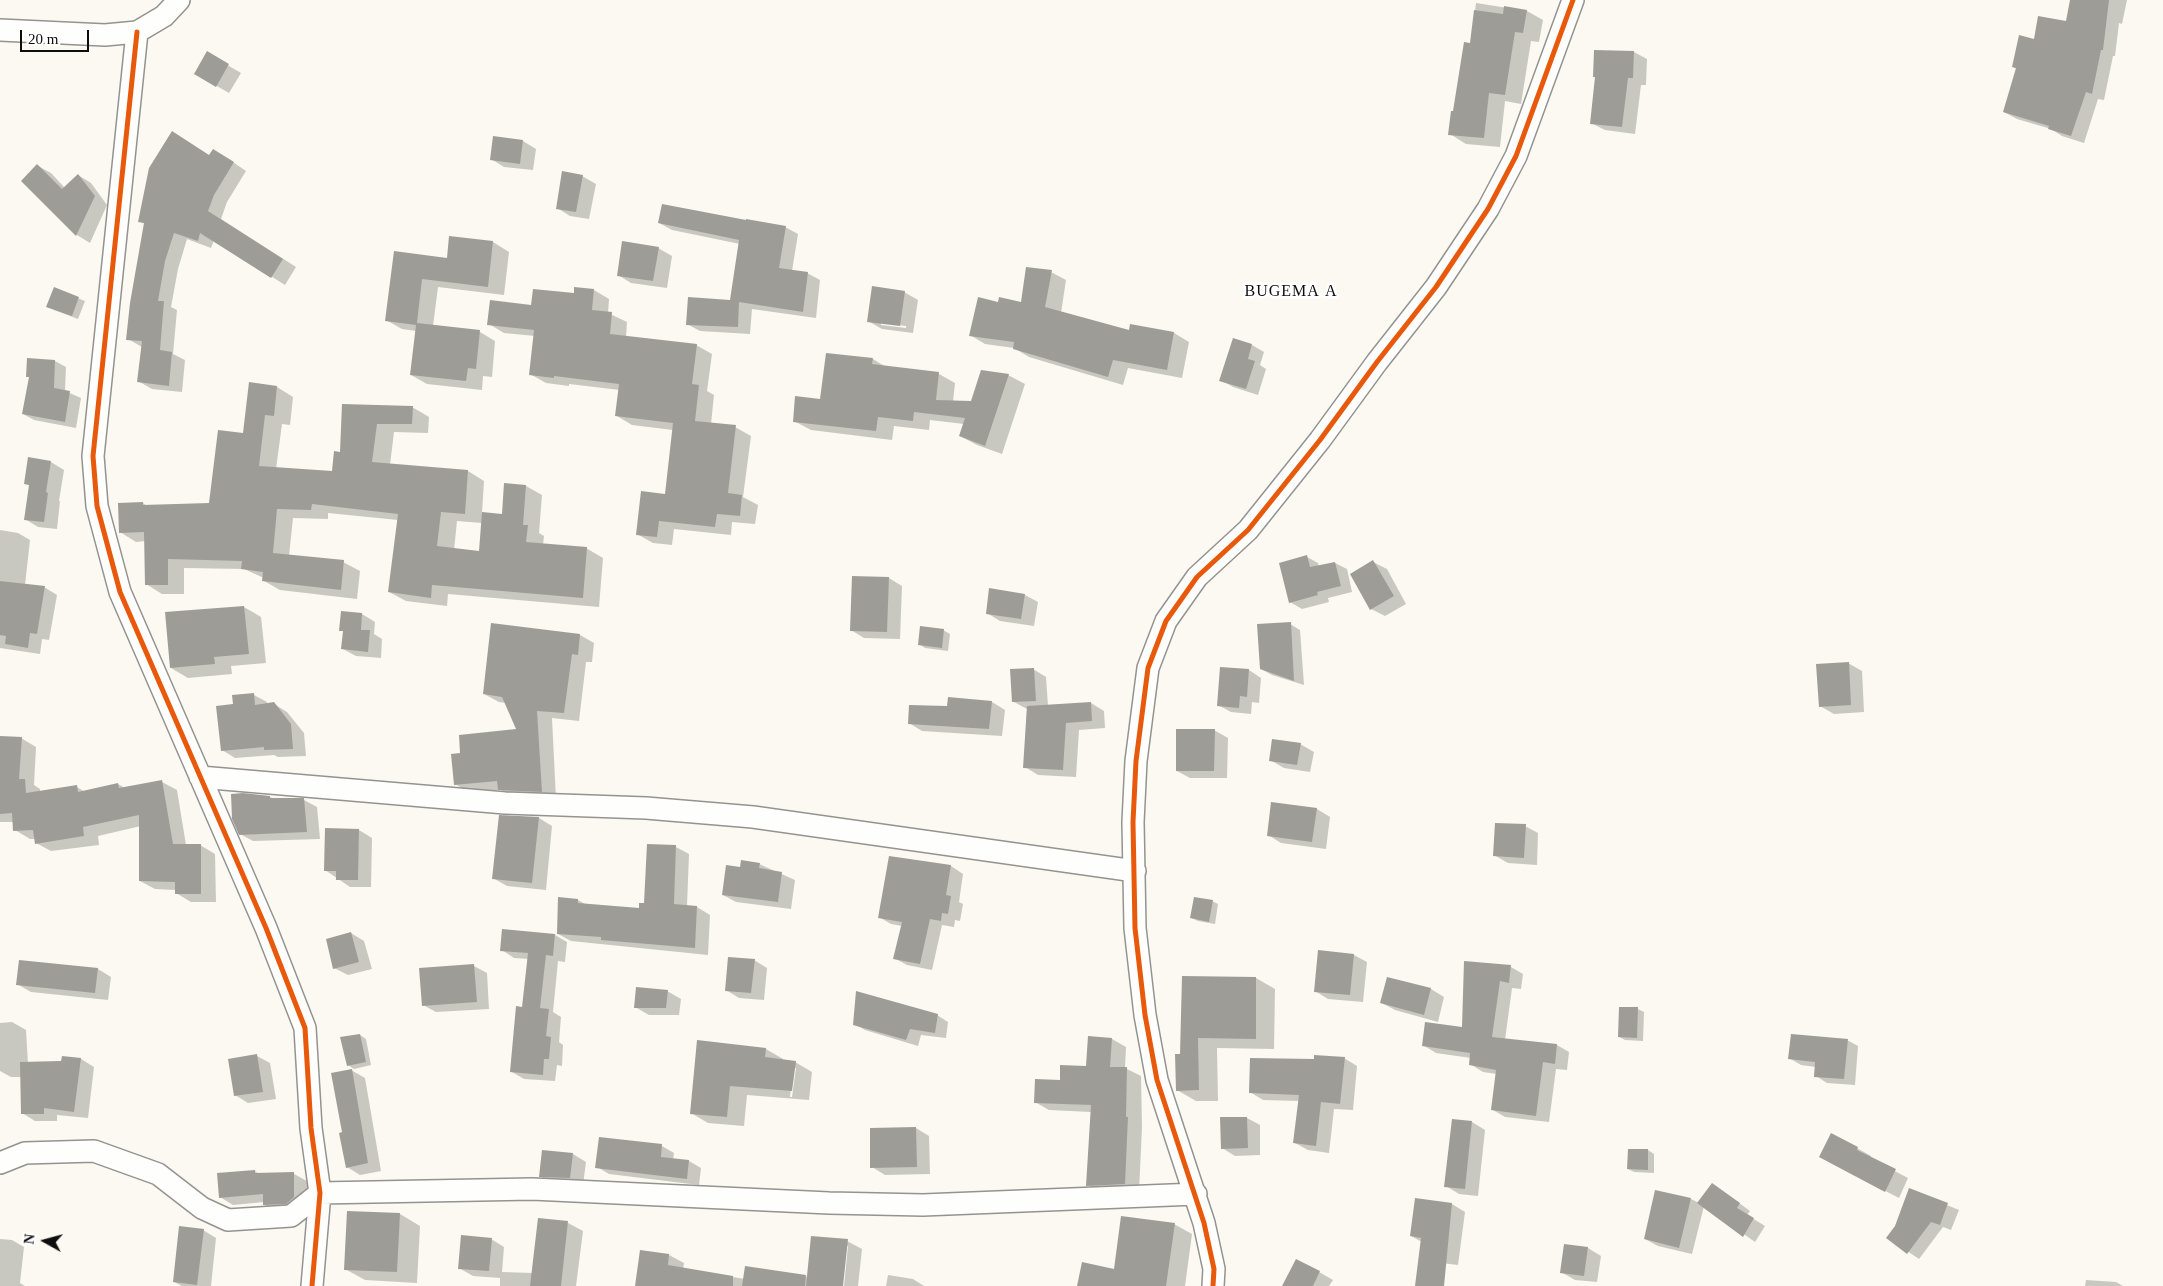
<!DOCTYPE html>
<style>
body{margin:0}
#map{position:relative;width:2163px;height:1286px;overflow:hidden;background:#fbf9f1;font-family:Georgia,serif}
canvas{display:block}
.north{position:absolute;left:20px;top:1216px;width:50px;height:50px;-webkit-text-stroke:4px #fff;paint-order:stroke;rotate:277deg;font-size:14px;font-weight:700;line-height:20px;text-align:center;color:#0d0d0d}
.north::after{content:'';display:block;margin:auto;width:18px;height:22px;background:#0d0d0d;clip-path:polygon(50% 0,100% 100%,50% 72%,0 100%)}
.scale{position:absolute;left:20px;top:30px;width:69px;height:22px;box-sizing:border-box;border:2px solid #0d0d0d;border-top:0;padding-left:6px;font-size:15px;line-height:18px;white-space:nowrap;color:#0d0d0d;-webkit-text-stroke:4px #fff;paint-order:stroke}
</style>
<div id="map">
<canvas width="2163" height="1286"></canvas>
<div class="north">N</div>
<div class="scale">20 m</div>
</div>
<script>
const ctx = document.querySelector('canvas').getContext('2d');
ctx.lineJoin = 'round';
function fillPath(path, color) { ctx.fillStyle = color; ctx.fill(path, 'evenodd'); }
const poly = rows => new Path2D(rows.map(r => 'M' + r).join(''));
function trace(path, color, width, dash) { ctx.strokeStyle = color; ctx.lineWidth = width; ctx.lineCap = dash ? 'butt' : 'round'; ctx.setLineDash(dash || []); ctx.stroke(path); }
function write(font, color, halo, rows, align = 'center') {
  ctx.font = font + ' Georgia,serif'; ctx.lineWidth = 5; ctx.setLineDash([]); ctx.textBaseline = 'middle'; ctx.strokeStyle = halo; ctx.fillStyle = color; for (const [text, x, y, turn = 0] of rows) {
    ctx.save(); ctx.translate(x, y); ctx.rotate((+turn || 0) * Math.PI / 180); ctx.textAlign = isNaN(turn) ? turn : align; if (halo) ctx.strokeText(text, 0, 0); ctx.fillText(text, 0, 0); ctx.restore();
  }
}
fillPath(poly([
 [2071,0,2127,0,2122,24,2119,23,2115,56,2113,56,2104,100,2098,99,2084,143,2062,136,2051,129,2017,119,2004,112,2017,69,2013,67,2034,40,2067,22],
 [1476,3,1527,11,1543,20,1539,42,1531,41,1521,104,1505,101,1500,147,1466,144,1450,134,1471,45],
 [1634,52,1647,59,1646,85,1641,85,1635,134,1605,130,1591,123],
 [207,53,241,73,229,93,196,74],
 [523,141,536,149,533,170,504,167,491,159],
 [210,156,227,158,246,171,227,202,221,219,296,267,285,285,214,240,211,248,187,239,178,269,171,307,177,310,173,354,185,360,182,392,152,389,138,381,142,347,128,339,145,224,139,221],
 [38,166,51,173,65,188,78,175,91,183,107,205,90,243,77,235,22,181],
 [582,176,596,184,589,219,570,216,557,208],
 [747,222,785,227,798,234,792,271,807,273,820,280,816,318,752,309,750,334,700,331,687,324,731,301,740,244,672,230,659,223],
 [450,238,493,242,509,252,504,295,438,287,433,326,480,332,495,341,492,377,483,376,482,390,427,384,411,375,416,331,402,329,386,320,395,252,448,259],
 [658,248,672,256,667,288,631,283,618,275],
 [1051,272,1066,280,1061,313,1130,331,1131,325,1174,333,1189,342,1182,378,1128,368,1123,385,1029,357,1014,348,985,344,970,335,999,303,1022,304],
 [54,289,85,301,78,319,54,310],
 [594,290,609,299,608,313,627,322,626,337,696,345,712,354,707,391,714,395,711,424,735,427,751,436,743,497,758,505,755,524,732,522,731,535,674,529,672,545,653,543,637,534,666,495,673,430,632,425,617,416,620,390,569,384,569,386,546,383,530,374,535,336,504,333,489,324,533,306],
 [904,292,918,300,913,333,882,329,868,321],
 [881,323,906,326,906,328,881,325],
 [1234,339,1252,345,1264,352,1260,365,1266,369,1258,395,1233,387,1221,380],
 [28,359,55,361,66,367,65,391,81,398,76,428,34,420,23,414,30,378,27,376],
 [873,359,886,367,939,374,955,383,953,402,972,402,1008,375,1025,384,1002,454,977,445,960,436,964,424,930,420,929,430,894,426,892,440,811,430,794,421],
 [250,384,277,387,293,397,290,425,282,424,276,469,333,472,341,453,343,405,412,407,429,417,428,433,394,432,390,465,468,471,484,481,482,513,503,515,526,486,542,495,539,533,544,536,543,545,586,548,603,558,599,607,448,594,447,606,406,601,389,592,398,520,328,513,328,519,293,518,289,556,343,562,360,571,357,599,280,590,264,581,264,578,244,569,184,568,184,594,162,594,146,584,146,541,136,542,120,532,143,503,147,506,210,504,244,435],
 [457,521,482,523,480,553,454,550],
 [51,462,64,470,59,501,60,501,57,529,38,527,25,519,30,486,25,483],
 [0,530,18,533,30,540,25,585,44,587,57,595,49,640,42,639,40,654,0,648],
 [1307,557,1318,563,1319,567,1335,563,1347,569,1352,592,1328,598,1329,602,1302,609,1290,602],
 [1373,562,1387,569,1406,604,1385,616,1371,609],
 [889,578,902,586,900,639,864,638,851,630],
 [1025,595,1038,602,1034,626,1000,621,987,613],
 [244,607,261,617,266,663,231,666,232,674,188,678,171,668],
 [362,614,375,622,374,634,382,639,381,658,356,656,343,649,344,632,341,630],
 [1290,624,1300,630,1304,685,1272,675,1261,669],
 [943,630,950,634,948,651,925,648,919,644],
 [580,635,594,643,592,662,586,662,579,721,552,718,556,799,513,798,501,790,470,793,455,784,461,754,518,730,506,703,499,702,484,694],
 [1848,663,1862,671,1864,712,1834,714,1820,706],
 [1033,669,1046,677,1048,706,1091,703,1104,711,1105,728,1079,730,1076,777,1038,775,1025,767,1027,709,1014,702],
 [1249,670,1261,678,1259,703,1252,702,1251,714,1231,712,1218,705],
 [254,695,267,702,267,704,274,704,287,712,304,733,306,756,278,757,274,755,235,758,222,750,234,705],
 [992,702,1005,710,1002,736,922,731,909,723,949,707],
 [1214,730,1228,738,1227,778,1190,778,1177,771],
 [0,737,21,738,36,747,34,785,40,789,40,792,77,787,85,792,118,784,125,788,162,782,177,790,186,845,200,845,215,854,216,902,191,902,176,893,176,890,155,889,140,881,141,826,98,836,99,845,51,851,36,843,36,839,30,839,15,830,14,822,0,822],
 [1300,744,1314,752,1310,772,1284,768,1270,760],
 [270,797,274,799,304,800,317,807,320,839,253,841,240,834],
 [1317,809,1330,817,1326,849,1281,843,1268,835],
 [539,818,552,826,546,890,507,886,493,878],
 [1525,826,1538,833,1537,865,1508,863,1494,855],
 [326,830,359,830,372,838,371,887,350,887,325,870],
 [676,847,689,854,687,906,697,907,710,915,708,955,571,941,558,934,578,900,587,905,640,909,646,904],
 [759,864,795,880,791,909,736,902,723,895,741,868],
 [951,866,963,874,959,902,963,904,960,921,955,920,954,927,942,925,932,970,907,965,894,958,902,926,891,924,879,917],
 [1212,901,1218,904,1215,924,1198,921,1192,918],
 [351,933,364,941,372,969,348,975,334,968],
 [555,935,567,942,565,962,558,961,553,1012,561,1017,559,1042,563,1045,562,1066,557,1065,555,1081,524,1079,512,1072,523,1008,529,959,514,958,502,950],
 [1319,952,1354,955,1367,962,1363,1002,1328,999,1315,991],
 [754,960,767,968,764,1000,739,998,726,990],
 [474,966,487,973,489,1009,436,1012,423,1005],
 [1511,967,1523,974,1521,989,1512,988,1505,1040,1557,1045,1569,1052,1567,1070,1556,1069,1549,1122,1505,1117,1493,1110,1497,1074,1483,1072,1470,1064,1471,1058,1436,1053,1423,1045,1464,1029],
 [98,969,111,977,108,1000,31,992,17,984],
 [1256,978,1275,989,1274,1049,1217,1048,1218,1101,1196,1101,1177,1090,1181,1055],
 [1388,978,1431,989,1444,997,1438,1022,1395,1010,1382,1003],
 [667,991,681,999,679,1015,649,1015,635,1007],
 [1638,1009,1644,1012,1643,1041,1625,1040,1619,1037],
 [937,1015,948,1022,946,1038,921,1035,918,1046,865,1030,854,1024],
 [12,1022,26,1030,28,1064,62,1063,81,1059,94,1067,88,1118,57,1115,57,1121,35,1121,22,1113,21,1077,11,1077,0,1071,0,1023],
 [360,1035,366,1039,371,1065,354,1069,348,1065],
 [1112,1039,1126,1047,1125,1068,1141,1076,1142,1127,1139,1192,1102,1194,1088,1185,1091,1112,1049,1110,1035,1102,1088,1067],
 [1847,1040,1858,1046,1855,1085,1827,1083,1816,1076,1816,1067,1801,1065,1789,1058],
 [698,1042,766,1049,783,1059,783,1061,795,1062,812,1072,809,1100,747,1095,744,1126,708,1123,691,1113],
 [793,1068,796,1068,792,1097,790,1097],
 [257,1056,270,1063,276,1099,248,1103,235,1095],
 [1344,1058,1357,1066,1353,1110,1334,1109,1329,1153,1308,1150,1295,1143,1300,1101,1263,1100,1250,1092,1315,1060],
 [351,1070,365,1078,381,1171,360,1175,347,1167,344,1133],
 [1247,1118,1260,1125,1260,1155,1235,1156,1222,1148],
 [1472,1122,1485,1130,1478,1196,1459,1194,1446,1186],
 [916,1128,929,1136,930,1174,885,1175,872,1167],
 [1832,1134,1871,1156,1870,1158,1908,1178,1899,1198,1833,1164],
 [600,1138,662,1146,674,1153,673,1160,689,1161,701,1168,699,1185,609,1174,597,1167],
 [1629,1150,1648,1150,1654,1154,1654,1173,1634,1172,1628,1169],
 [573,1154,586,1162,583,1185,553,1184,540,1176],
 [255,1171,259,1174,294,1174,307,1181,307,1205,278,1212,264,1205,264,1202,233,1205,220,1197],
 [1713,1184,1750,1211,1747,1215,1765,1226,1755,1242,1704,1206,1692,1254,1658,1246,1645,1239,1691,1199,1699,1203],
 [1910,1190,1959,1210,1951,1230,1943,1227,1919,1259,1888,1238,1896,1226],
 [1452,1204,1465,1212,1458,1265,1433,1262,1422,1242,1411,1236],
 [400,1214,420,1226,417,1283,365,1280,345,1269],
 [539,1219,568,1223,583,1231,576,1286,500,1286,500,1278,473,1276,459,1268,491,1239,504,1247,502,1272,533,1273],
 [1174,1224,1192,1234,1185,1286,1078,1286,1115,1271],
 [203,1230,216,1238,211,1286,182,1286,174,1282],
 [0,1239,12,1240,24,1247,20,1283,25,1286,0,1286],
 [847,1241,862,1249,858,1286,844,1286,848,1246,846,1246,842,1286,637,1286,641,1251,669,1255,684,1263,683,1269,745,1279,746,1268,808,1277],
 [1565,1245,1588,1248,1601,1256,1597,1282,1575,1280,1561,1272],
 [1319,1272,1333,1280,1329,1286,1293,1286],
 [888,1275,913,1279,924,1286,886,1286],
 [2086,1280,2116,1282,2123,1286,2085,1286]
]), '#0003');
fillPath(poly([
 [2070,0,2109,0,2103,50,2101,50,2092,94,2086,92,2071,136,2048,129,2049,126,2003,112,2016,68,2012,67,2019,35,2034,39,2038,16,2066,21],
 [1504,6,1527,10,1523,33,1515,32,1505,95,1489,93,1484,138,1448,135,1451,111,1453,111,1464,42,1470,43,1474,10,1503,14],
 [1594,50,1634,51,1633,78,1628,78,1622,127,1590,124,1595,77,1593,77],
 [207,51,229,64,216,87,194,74],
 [172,131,209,155,213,149,234,162,214,195,208,211,283,259,271,278,200,233,198,241,174,233,165,261,158,301,164,301,160,350,172,352,169,386,137,382,142,341,126,340,130,303,144,223,138,222,149,168],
 [493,136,523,140,520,164,490,160],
 [37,164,62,189,78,174,95,196,76,236,21,181],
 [562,171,583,175,576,212,556,209],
 [662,204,746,220,746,219,786,226,779,268,808,272,803,312,739,302,738,327,686,325,688,297,730,300,739,240,658,223],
 [449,236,493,241,488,287,422,279,417,323,480,330,476,369,468,368,466,381,410,375,416,325,385,321,394,251,447,258],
 [622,241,659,247,653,281,617,276],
 [1026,267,1052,270,1045,307,1129,330,1130,324,1174,332,1167,370,1113,360,1108,377,1013,349,1014,342,969,336,978,297,998,302,999,297,1021,302],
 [872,286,905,291,900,326,867,322],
 [54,287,79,297,72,316,46,307],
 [574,287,594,289,592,310,612,312,610,334,697,344,692,384,699,385,695,421,736,425,728,493,742,495,740,516,717,514,715,527,659,521,657,537,636,535,641,491,665,494,673,423,615,416,619,384,554,376,554,378,529,375,534,330,487,325,490,300,531,305,533,289,574,293],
 [1233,338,1252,344,1248,359,1255,361,1246,389,1219,381],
 [826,353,873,358,872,364,939,372,936,400,971,401,981,370,1009,374,985,446,959,436,965,418,914,412,913,421,878,417,876,431,793,422,795,396,820,399],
 [27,358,55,360,54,388,70,391,65,422,22,414,29,377,26,377],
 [249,382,277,386,274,416,265,415,259,466,332,471,334,451,340,452,342,404,413,406,412,424,377,424,372,462,468,470,465,514,441,512,437,546,479,551,482,512,502,514,504,483,526,485,523,525,528,525,526,542,587,547,583,598,432,585,431,598,388,592,398,514,312,504,311,510,277,509,273,553,344,560,341,590,262,581,263,572,241,569,242,561,168,559,168,585,145,585,144,532,119,533,118,503,143,502,143,505,209,503,218,430,243,433],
 [28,457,51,461,46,492,48,493,44,522,24,520,29,485,24,484],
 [1307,555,1310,567,1335,562,1341,586,1317,592,1318,595,1289,603,1279,563],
 [1373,560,1394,596,1370,610,1350,574],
 [852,576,889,577,887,632,850,631],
 [0,581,45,586,37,634,30,633,28,648,5,644,6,636,0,635],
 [989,588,1025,594,1021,619,986,614],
 [244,606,249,654,214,657,215,664,170,668,165,612],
 [341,611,362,613,361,630,370,630,368,652,341,649,343,631,339,631],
 [1291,622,1294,681,1260,669,1257,624],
 [491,623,580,634,578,655,572,654,564,713,537,711,542,792,498,790,497,781,454,785,451,754,460,753,459,735,516,729,502,697,483,694],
 [920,626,944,629,942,648,918,645],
 [1849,662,1851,705,1819,707,1816,664],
 [1220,667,1249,669,1247,697,1240,696,1239,708,1217,706],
 [1034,668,1036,701,1012,702,1010,669],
 [254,693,255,705,274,702,291,724,293,749,264,750,264,747,221,751,216,706,233,704,232,695],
 [948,697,992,701,989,729,908,724,909,705,947,706],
 [1091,702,1092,721,1066,723,1063,770,1023,768,1027,706],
 [1176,729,1215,729,1214,771,1176,771],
 [0,736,22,737,19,779,25,779,26,793,77,785,78,792,118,783,119,788,162,780,173,844,201,844,201,894,175,894,175,882,139,881,139,815,83,827,84,836,35,844,33,830,13,831,12,813,0,814],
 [1272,739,1301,743,1297,765,1269,761],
 [243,793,270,796,270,798,304,798,307,832,239,835,232,819,231,794],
 [1271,802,1317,808,1312,842,1267,836],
 [499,815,539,817,532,883,492,879],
 [1495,823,1526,824,1524,858,1493,856],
 [325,828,359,829,358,880,336,880,336,871,324,871],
 [647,844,676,845,674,904,697,906,695,948,601,940,601,937,557,934,558,897,578,899,578,903,639,908,639,903,644,903],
 [889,856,951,865,946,895,951,896,948,914,942,913,941,921,930,919,920,964,893,959,902,922,878,918],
 [741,860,760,863,759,868,782,872,778,902,722,895,726,865,740,867],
 [1194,897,1213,900,1209,922,1190,918],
 [502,929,555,934,553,956,546,955,540,1008,549,1009,546,1036,551,1037,549,1059,544,1059,543,1075,510,1072,516,1006,522,1007,528,953,500,951],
 [351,932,359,962,333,969,326,939],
 [1318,950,1354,954,1350,995,1314,992],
 [728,957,755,959,751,993,725,991],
 [19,960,98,968,95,993,16,985],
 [1464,961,1511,965,1509,983,1500,981,1492,1037,1557,1044,1555,1064,1543,1062,1536,1116,1491,1110,1496,1070,1469,1065,1470,1053,1422,1046,1425,1022,1462,1027],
 [474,964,477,1002,422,1006,419,968],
 [1182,976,1256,977,1256,1039,1198,1038,1199,1090,1176,1091,1175,1054,1180,1054],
 [1387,977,1431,988,1424,1015,1380,1003],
 [636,987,668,990,666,1008,634,1008],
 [856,991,938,1014,935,1033,910,1029,906,1040,853,1025],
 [1619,1007,1638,1007,1637,1038,1618,1037],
 [360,1034,366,1062,347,1066,340,1037],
 [1791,1034,1848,1039,1844,1079,1814,1077,1815,1062,1788,1059],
 [1088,1036,1112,1038,1110,1067,1127,1067,1126,1117,1128,1117,1125,1184,1086,1186,1091,1105,1034,1103,1035,1079,1060,1080,1060,1065,1086,1066],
 [697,1040,766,1048,765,1057,796,1061,792,1091,730,1086,727,1117,690,1114],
 [257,1054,263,1092,234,1096,228,1059],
 [1314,1055,1345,1057,1340,1104,1321,1102,1316,1146,1293,1143,1299,1095,1249,1093,1250,1058,1314,1059],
 [62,1056,81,1058,74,1112,44,1108,44,1114,21,1114,20,1062,61,1061],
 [352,1069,368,1163,346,1168,339,1133,342,1132,331,1073],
 [1220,1117,1247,1117,1248,1148,1221,1149],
 [1452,1119,1472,1121,1465,1189,1444,1187],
 [916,1127,917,1167,870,1168,870,1128],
 [1831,1133,1858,1147,1857,1150,1896,1169,1885,1192,1819,1157],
 [599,1137,662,1144,661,1157,689,1160,687,1179,595,1168],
 [1628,1149,1648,1149,1648,1170,1627,1169],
 [542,1150,573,1153,570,1178,539,1177],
 [255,1170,255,1173,294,1172,294,1197,286,1204,263,1205,263,1194,219,1198,217,1173],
 [1712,1183,1740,1203,1737,1208,1754,1218,1743,1237,1697,1203],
 [1909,1188,1948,1203,1940,1225,1931,1222,1907,1254,1886,1238,1895,1226],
 [1655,1190,1691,1198,1679,1248,1644,1239],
 [1415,1198,1452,1203,1444,1286,1415,1286,1421,1238,1410,1236],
 [347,1211,400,1213,397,1272,344,1270],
 [1121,1216,1175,1223,1166,1286,1077,1286,1082,1262,1114,1269],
 [538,1218,568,1221,561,1286,530,1286],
 [179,1226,204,1229,197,1285,173,1282],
 [461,1235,492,1238,489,1271,458,1269],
 [811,1236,848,1239,843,1286,806,1286],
 [1564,1244,1588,1247,1584,1276,1560,1273],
 [640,1250,669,1254,668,1265,733,1276,733,1286,635,1286],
 [1296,1259,1320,1271,1313,1286,1282,1286],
 [745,1266,806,1275,805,1286,742,1286]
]), '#9e9c97');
const street = poly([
 [0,30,105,35,137,32,164,16,179,0],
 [137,32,93,456,97,506,120,592,266,928,305,1028,311,1128,320,1193,312,1286],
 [200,777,505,803,646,808,753,817,1135,871],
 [0,1163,25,1153,94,1151,158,1174,202,1208,228,1220,291,1216,320,1193,532,1189,829,1203,923,1205,1196,1194],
 [1213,1286,1214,1269,1204,1223,1157,1080,1145,1015,1135,928,1133,822,1136,761,1148,668,1166,621,1197,577,1248,530,1320,440,1377,362,1436,287,1488,209,1516,156,1573,0]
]);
trace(street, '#949390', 24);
trace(street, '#fefefd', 21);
trace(poly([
 [137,32,93,456,97,506,120,592,266,928,305,1028,311,1128,320,1193,312,1286],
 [1213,1286,1214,1269,1204,1223,1157,1080,1145,1015,1135,928,1133,822,1136,761,1148,668,1166,621,1197,577,1248,530,1320,440,1377,362,1436,287,1488,209,1516,156,1573,0]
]), '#e8590c', 5);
ctx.letterSpacing = '1px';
write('16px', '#0d0d0d', '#fff', [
 ["BUGEMA A",1291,292]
]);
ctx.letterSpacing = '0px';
</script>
